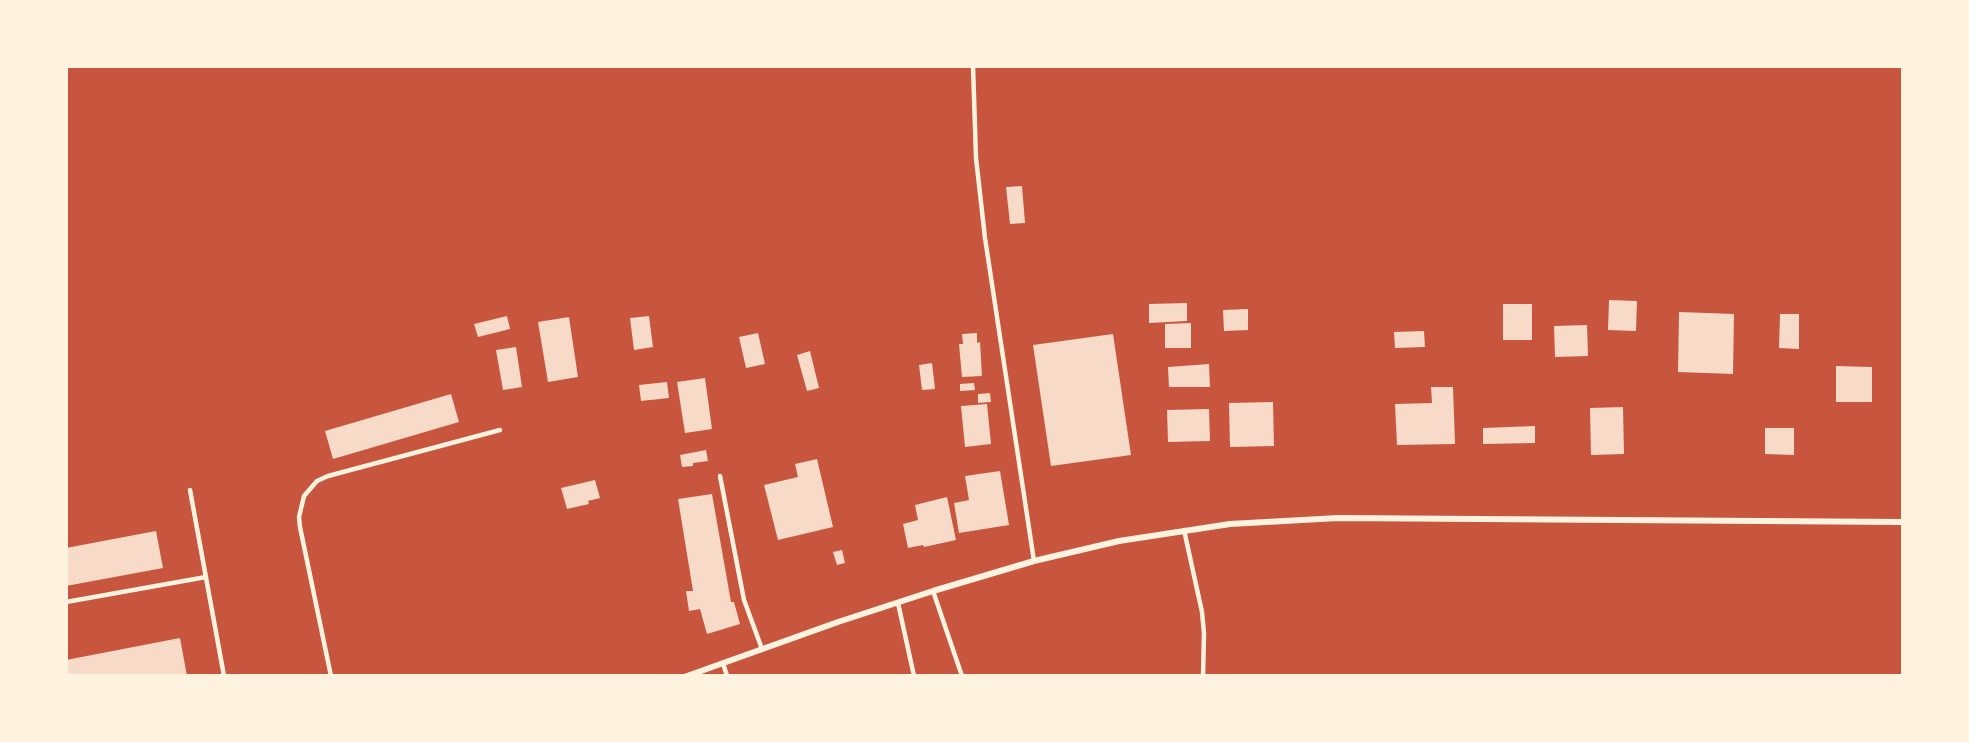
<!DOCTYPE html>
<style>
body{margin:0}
#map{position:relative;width:1969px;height:742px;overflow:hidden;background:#c8553d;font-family:Raleway,sans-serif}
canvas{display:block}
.frame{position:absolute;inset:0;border:68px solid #fff3e0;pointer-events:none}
</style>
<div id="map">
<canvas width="1969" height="742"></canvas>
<div class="frame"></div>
</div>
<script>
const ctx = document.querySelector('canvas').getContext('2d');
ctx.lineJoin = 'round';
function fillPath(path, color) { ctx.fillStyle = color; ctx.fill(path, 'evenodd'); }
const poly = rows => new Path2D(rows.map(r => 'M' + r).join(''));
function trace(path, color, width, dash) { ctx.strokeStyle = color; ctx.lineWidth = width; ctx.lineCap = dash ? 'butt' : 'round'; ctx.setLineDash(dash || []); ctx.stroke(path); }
fillPath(poly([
 [1022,186,1025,223,1010,224,1006,187],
 [1609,300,1637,301,1636,331,1608,330],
 [1187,303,1187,321,1149,323,1149,304],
 [1503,304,1532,304,1532,340,1503,340],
 [1248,309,1248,330,1224,331,1223,310],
 [1679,312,1734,314,1733,374,1678,372],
 [1780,314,1799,314,1799,349,1779,348],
 [507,316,510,329,478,337,474,324],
 [649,316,653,347,634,350,630,318],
 [569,317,578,377,548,382,538,322],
 [1191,323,1191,348,1165,348,1165,324],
 [1587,325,1588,356,1555,357,1554,326],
 [1424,331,1425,347,1395,348,1394,332],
 [758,333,765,364,746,368,739,337],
 [977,333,977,343,980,342,982,376,962,377,959,344,963,344,962,334],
 [1113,334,1131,455,1051,466,1033,345],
 [516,347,522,387,503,390,496,350],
 [810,351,819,388,807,391,797,355],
 [932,363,935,389,922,390,919,365],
 [1209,364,1210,387,1169,387,1168,367],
 [1836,366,1872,367,1872,402,1836,402],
 [705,378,712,429,685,433,677,382],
 [667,382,669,398,641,401,639,385],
 [974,383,975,390,960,391,960,384],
 [1431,387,1453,387,1455,444,1397,445,1395,404,1432,403],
 [990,393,991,402,978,403,978,394],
 [451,394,459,422,333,459,325,431],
 [1273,402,1274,446,1230,447,1229,403],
 [987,404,991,444,965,447,961,406],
 [1623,407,1624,454,1591,455,1590,408],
 [1209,409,1210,441,1168,442,1167,410],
 [1535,426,1535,443,1483,444,1483,428],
 [1765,428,1794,428,1794,455,1765,454],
 [706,450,708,461,693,463,693,466,682,467,680,455],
 [817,459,833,527,778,540,764,485,798,477,795,464],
 [1000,471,1009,525,959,533,954,503,969,500,965,476],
 [595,480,600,498,588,501,589,504,567,509,561,488],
 [712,494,731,602,734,602,740,624,707,634,700,609,689,611,686,591,693,591,678,499],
 [947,497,956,540,924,547,923,545,908,548,903,524,918,520,915,505],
 [156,531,163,568,66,586,66,548],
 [842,550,845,563,837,565,833,552],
 [180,638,187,676,66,676,66,660]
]), '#f7dbc8');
trace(poly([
 [973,66,976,158,985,238,1034,561],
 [720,476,744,600,762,649],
 [190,490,224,676],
 [1184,530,1202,612,1204,633,1203,676],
 [933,591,962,676],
 [66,602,206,577],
 [898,603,914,676],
 [723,663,727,676],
 [331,676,300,527,299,517,304,496,317,481,328,476,500,430]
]), '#fff3e0', 4.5);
trace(poly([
 [687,676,838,622,933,591,1034,561,1119,541,1230,524,1338,518,1903,522]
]), '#fff3e0', 6);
</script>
